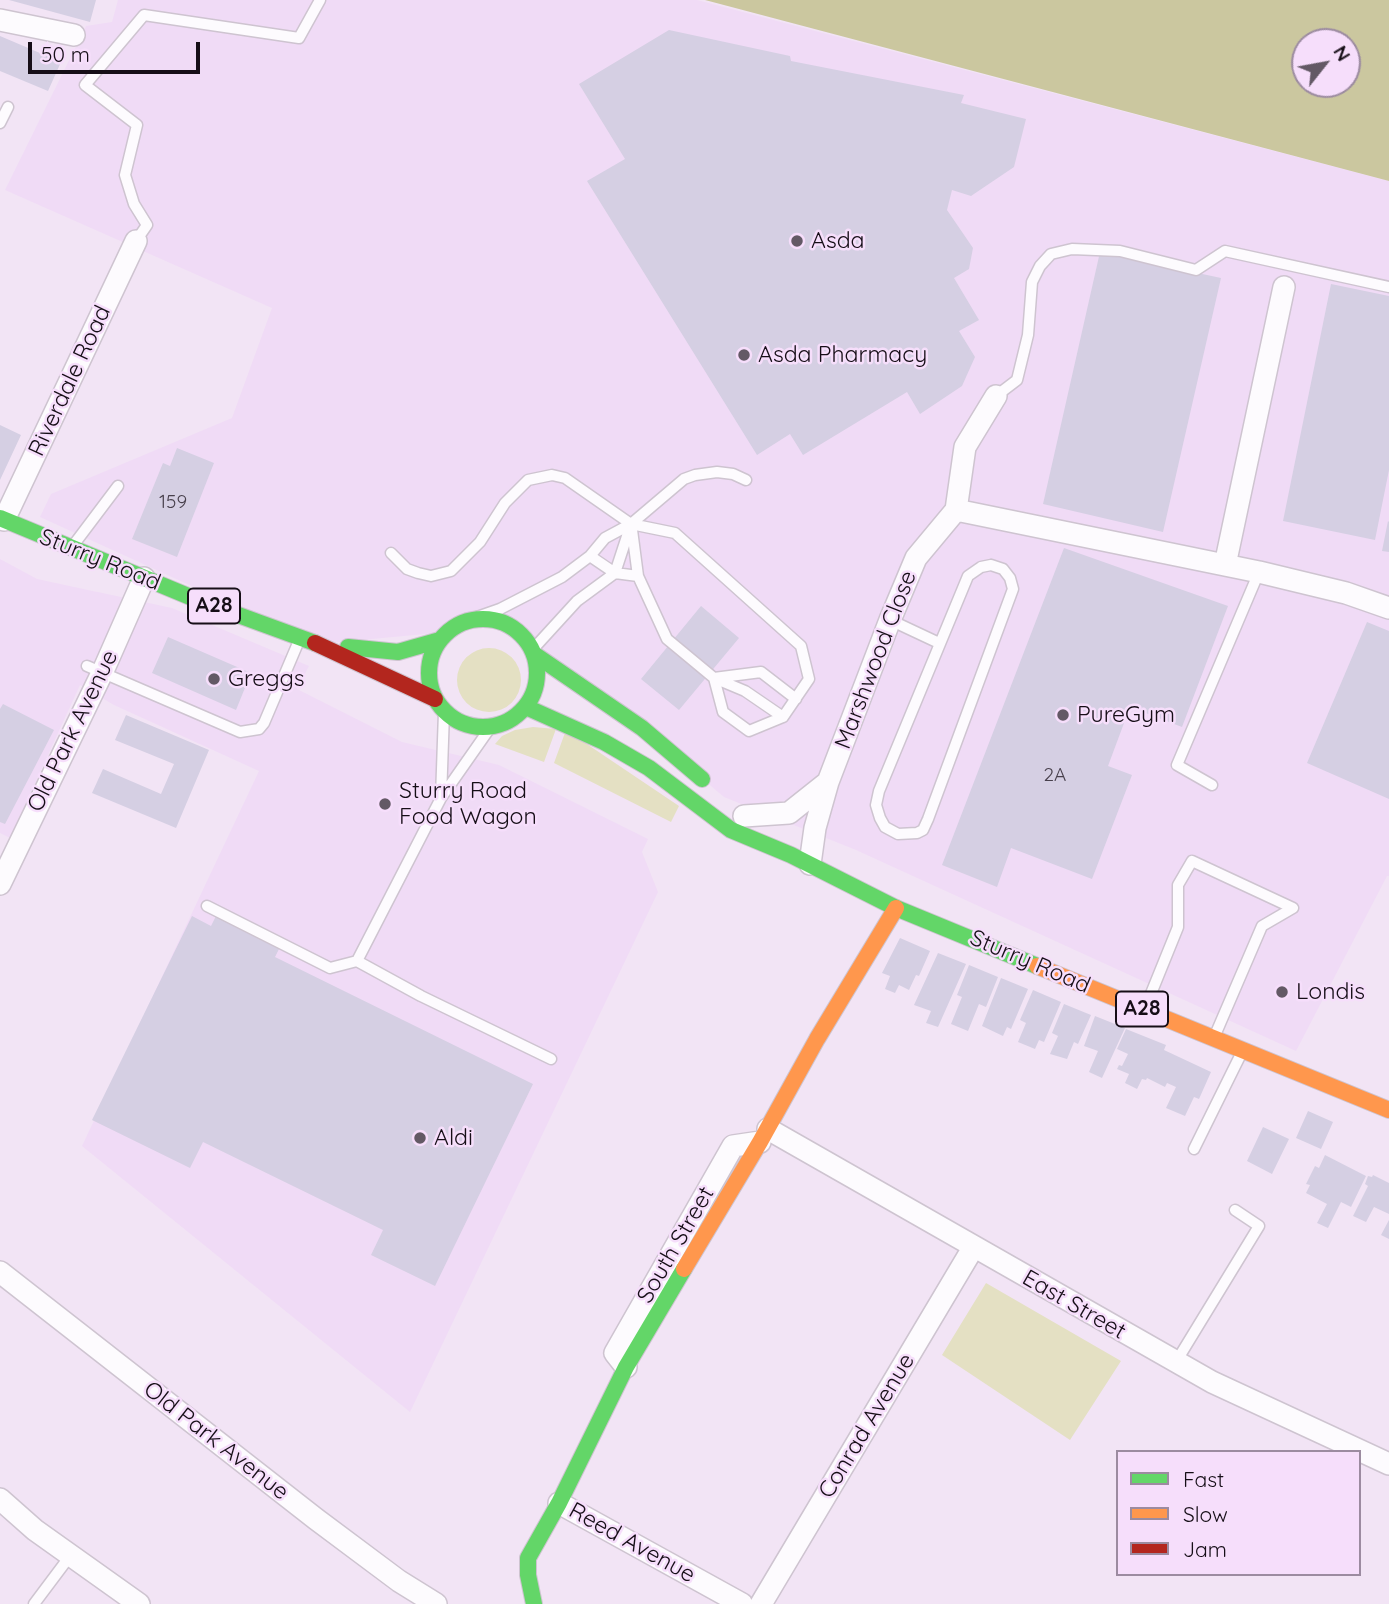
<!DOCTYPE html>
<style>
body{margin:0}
#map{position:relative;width:1389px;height:1604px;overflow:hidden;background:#f2e4f5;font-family:Quicksand,sans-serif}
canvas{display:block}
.legend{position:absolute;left:1116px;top:1450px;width:245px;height:126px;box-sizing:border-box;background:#f6defb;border:2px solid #9c8ba0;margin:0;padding:9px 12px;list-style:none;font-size:21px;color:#160e17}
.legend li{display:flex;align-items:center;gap:14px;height:35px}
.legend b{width:35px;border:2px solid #9c8ba0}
.north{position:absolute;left:1291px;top:28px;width:70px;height:70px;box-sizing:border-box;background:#f6defb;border:2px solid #9c8ba0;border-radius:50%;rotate:59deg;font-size:19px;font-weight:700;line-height:28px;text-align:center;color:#160e17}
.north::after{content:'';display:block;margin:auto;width:24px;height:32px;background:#635965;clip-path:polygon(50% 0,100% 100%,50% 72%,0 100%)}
.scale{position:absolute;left:28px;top:42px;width:172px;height:32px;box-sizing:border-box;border:4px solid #160e17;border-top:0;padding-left:9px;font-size:21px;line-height:24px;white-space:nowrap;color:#160e17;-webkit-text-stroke:5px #f6defb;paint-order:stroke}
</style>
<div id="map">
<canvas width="1389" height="1604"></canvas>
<ul class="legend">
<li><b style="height:9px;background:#63d668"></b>Fast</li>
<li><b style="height:9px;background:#ff974d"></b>Slow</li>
<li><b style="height:9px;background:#b3261e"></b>Jam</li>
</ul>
<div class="north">N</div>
<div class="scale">50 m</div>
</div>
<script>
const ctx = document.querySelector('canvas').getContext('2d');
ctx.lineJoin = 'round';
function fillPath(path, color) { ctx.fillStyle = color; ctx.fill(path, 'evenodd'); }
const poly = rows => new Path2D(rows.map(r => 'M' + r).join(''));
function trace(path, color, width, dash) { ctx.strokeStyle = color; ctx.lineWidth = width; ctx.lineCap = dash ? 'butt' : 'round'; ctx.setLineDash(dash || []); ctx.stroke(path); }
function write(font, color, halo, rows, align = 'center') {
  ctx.font = font + ' Quicksand,sans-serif'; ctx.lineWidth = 5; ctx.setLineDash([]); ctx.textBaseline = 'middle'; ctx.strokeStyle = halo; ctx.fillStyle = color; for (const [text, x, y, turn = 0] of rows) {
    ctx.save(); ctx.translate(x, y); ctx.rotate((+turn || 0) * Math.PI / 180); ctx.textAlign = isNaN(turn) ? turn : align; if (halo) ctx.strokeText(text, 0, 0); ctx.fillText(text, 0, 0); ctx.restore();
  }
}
fillPath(poly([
 [118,0,697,0,1389,181,1389,876,1387,876,1296,1051,856,850,724,797,642,728,532,649,519,632,504,622,485,618,463,622,446,632,319,644,40,517,51,494,232,418,272,308,5,190,86,26,112,22],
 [0,559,37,579,172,608,309,666,297,689,402,742,499,765,648,839,642,852,658,892,410,1412,82,1146,259,771,114,705,80,685,10,838,0,833]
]), '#f0dbf6');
fillPath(poly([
 '457 680a32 32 0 1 1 64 0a32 32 0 1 1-64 0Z',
 [533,727,556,729,544,762,495,744,502,736,515,730],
 [566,730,679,806,671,822,554,763],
 [986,1283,1121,1361,1070,1440,942,1355]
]), '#e4e0c3');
fillPath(poly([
 [705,0,1389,0,1389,181],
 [1305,42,1347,42,1347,84,1305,84]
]), '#cbc79f');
fillPath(poly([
 [9,0,96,0,90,22],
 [669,30,790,56,791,61,964,95,961,103,1026,119,1014,167,971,196,952,190,947,210,973,248,969,269,954,278,979,320,959,331,975,357,962,386,920,414,907,392,803,455,790,434,757,455,587,181,625,159,579,84],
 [0,36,61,62,48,91,0,71],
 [1100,252,1221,278,1163,532,1043,504],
 [1331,284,1389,296,1389,470,1375,540,1283,521],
 [0,425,21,435,0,480],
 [177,448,214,463,177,557,132,539,163,463,170,466],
 [1388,521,1389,522,1389,552,1382,551],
 [1064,548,1228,606,1182,727,1130,707,1108,766,1132,775,1092,879,1011,848,997,887,942,865],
 [701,606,739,638,679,710,641,679],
 [1367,622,1389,631,1389,799,1307,763],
 [168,637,251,673,236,710,152,673],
 [3,704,54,730,5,824,0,822,0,709],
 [126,715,209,750,176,828,92,793,103,769,161,794,174,764,115,740],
 [192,916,211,926,216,916,280,947,275,957,533,1084,435,1286,371,1255,383,1230,203,1142,190,1168,92,1120],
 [900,938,930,951,919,976,916,975,909,990,899,985,895,993,885,989,890,976,882,973],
 [938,953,966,964,938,1027,926,1023,931,1011,914,1005],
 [969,965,998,977,986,1007,979,1004,968,1031,951,1024,962,997,957,995],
 [1001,978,1028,989,1011,1029,1007,1027,1003,1036,982,1026],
 [1033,990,1061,1002,1044,1042,1039,1040,1035,1049,1018,1042,1026,1023,1020,1020],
 [1064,1004,1091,1015,1078,1044,1074,1042,1067,1059,1050,1054,1058,1036,1052,1033],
 [1095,1016,1125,1028,1102,1078,1089,1072,1098,1051,1084,1046],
 [1126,1029,1166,1045,1164,1050,1211,1072,1199,1099,1194,1097,1185,1116,1166,1108,1176,1087,1167,1083,1165,1087,1147,1078,1146,1080,1142,1079,1137,1089,1125,1083,1129,1074,1117,1069,1119,1065,1122,1066,1128,1054,1117,1049],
 [1308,1111,1333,1122,1321,1149,1296,1138],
 [1263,1127,1289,1139,1272,1174,1247,1161],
 [1325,1155,1366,1176,1351,1207,1341,1202,1328,1228,1317,1223,1327,1204,1306,1193,1310,1185,1306,1184,1315,1166,1319,1168],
 [1373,1175,1389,1183,1389,1214,1374,1207,1366,1222,1353,1216,1368,1186,1365,1184,1368,1176,1372,1177],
 [1389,1220,1389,1239,1381,1235]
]), '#d5cfe3');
const lane = poly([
 [0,123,8,107],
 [136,241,147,225,134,204,125,175,137,125,85,85,144,15,299,38,320,0],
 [996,396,1017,380,1028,335,1032,282,1040,266,1051,254,1072,249,1120,251,1196,270,1225,251,1389,287],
 [632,530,638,576],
 [75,543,118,486],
 [391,553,407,569,418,573,431,576,451,571,480,542,505,503,528,480,552,475,565,478,631,524,675,533,801,646,809,679,783,717,745,691,714,678,667,639,638,576,615,573,590,556],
 [991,565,1003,569,1010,578,1013,589,928,819,923,830,917,833,898,834,885,827,880,818,876,805,879,791,968,576,981,567,991,565],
 [890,620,939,643],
 [463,622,500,609,562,577,590,556,605,538,631,524,684,479,695,475,717,472,733,474,746,480],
 [535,647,577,601,615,573,631,524],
 [87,666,240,732,259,729,264,723,298,643],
 [783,717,749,731,723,712,714,678,761,672,796,699],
 [1212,785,1177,765,1259,572],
 [441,798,444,712],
 [207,906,330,968,357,961,421,996,551,1059],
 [357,961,441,798,490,728],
 [1146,1006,1178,927,1178,885,1192,861,1293,908,1262,926,1216,1033],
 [1194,1149,1240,1056],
 [1176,1362,1259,1226,1235,1210],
 [34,1604,70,1556]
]);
const street = poly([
 [0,20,74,35],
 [956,510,1259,572,1346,593,1389,608],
 [4,520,136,241],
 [1225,565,1284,287],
 [744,816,789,813,828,782],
 [810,864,815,828,828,782,890,620,916,558,956,510,965,447,996,396],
 [0,884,103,671,144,578],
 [768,1129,1212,1382,1389,1464],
 [0,1272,316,1519,399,1581,436,1604],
 [626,1367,615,1353,733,1146,760,1142],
 [0,1499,35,1530,139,1604],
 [559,1503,742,1604],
 [761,1604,973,1248]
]);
const fast = poly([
 [0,518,200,601,315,643],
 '429 673a54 54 0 1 1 108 0a54 54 0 1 1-108 0Z',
 [348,647,398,652,440,640],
 [534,654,642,728,702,779],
 [526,707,604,742,649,768,731,830,791,855,896,908,1037,966],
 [534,1604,528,1575,528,1558,559,1503,626,1367,684,1269]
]);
const slow = poly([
 [1037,966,1389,1110],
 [684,1269,760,1142,817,1039,896,908]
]);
const jam = poly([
 [315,643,435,699]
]);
trace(lane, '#cec4d0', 13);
trace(street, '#cec4d0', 24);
trace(fast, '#cec4d0', 18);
trace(slow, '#cec4d0', 18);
trace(jam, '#cec4d0', 18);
trace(lane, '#fdfbfe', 10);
trace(street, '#fdfbfe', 21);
trace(fast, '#63d668', 16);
trace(slow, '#ff974d', 16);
trace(jam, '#b3261e', 16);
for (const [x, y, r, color] of [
 [797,241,7,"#635965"],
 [744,355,7,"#635965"],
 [214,679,7,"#635965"],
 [1063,715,7,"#635965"],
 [385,804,7,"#635965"],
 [1282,992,7,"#635965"],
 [420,1138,7,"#635965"]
]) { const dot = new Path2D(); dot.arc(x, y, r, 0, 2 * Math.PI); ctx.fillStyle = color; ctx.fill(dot); trace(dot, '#f6defb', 2.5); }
write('19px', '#48404c', null, [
 ["159",173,502],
 ["2A",1055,775]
]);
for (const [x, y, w] of [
 [214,606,52],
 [1142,1009,52]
]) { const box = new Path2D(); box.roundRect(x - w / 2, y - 17.5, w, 35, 5); ctx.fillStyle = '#f6defb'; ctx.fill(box); trace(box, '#160e17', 2); }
write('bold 21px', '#160e17', null, [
 ["A28",214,606],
 ["A28",1142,1009]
]);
write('23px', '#160e17', '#f6defb', [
 ["Asda",811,241],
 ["Asda Pharmacy",758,355],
 ["Greggs",228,679],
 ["PureGym",1077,715],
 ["Sturry Road",399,791],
 ["Food Wagon",399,817],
 ["Londis",1296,992],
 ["Aldi",434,1138]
], 'left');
write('23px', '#160e17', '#f6defb', [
 ["Riverdale Road",70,381,-65],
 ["Sturry Road",100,560,22],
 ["Marshwood Close",876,660,-69],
 ["Old Park Avenue",73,731,-64],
 ["Sturry Road",1030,962,23],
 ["South Street",676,1245,-60],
 ["East Street",1074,1305,30],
 ["Conrad Avenue",867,1426,-59],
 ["Old Park Avenue",216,1441,38],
 ["Reed Avenue",632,1543,29]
]);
</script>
